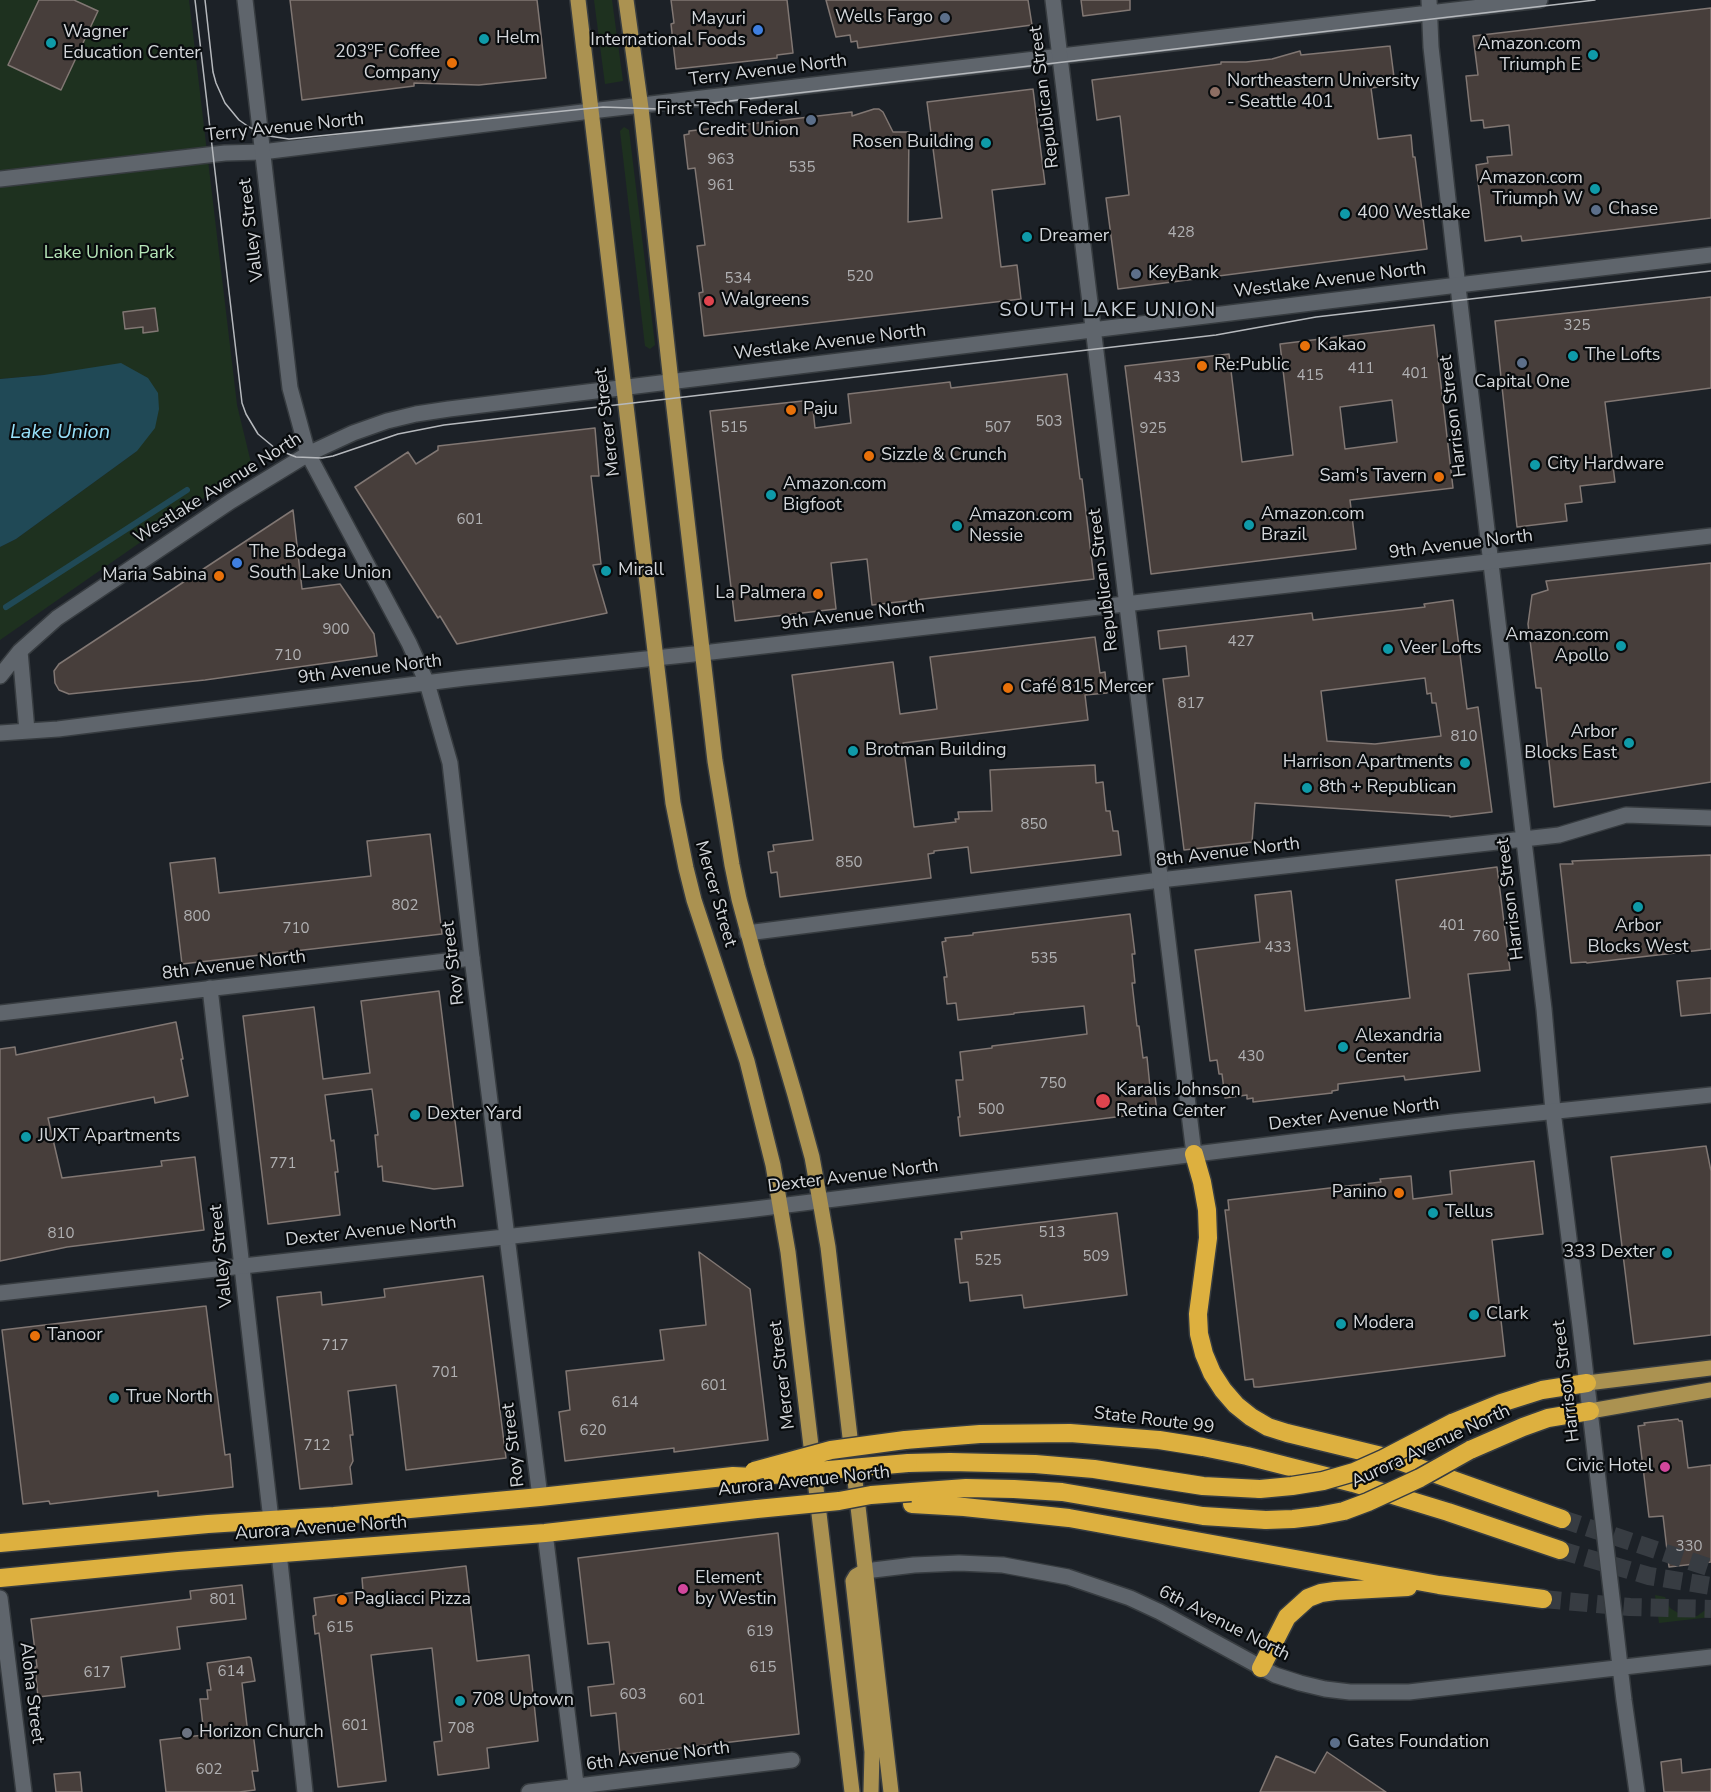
<!DOCTYPE html>
<meta charset="utf-8">
<style>
body{margin:0}
canvas{display:block;background:#1c2127}
</style>
<canvas width="1711" height="1792"></canvas>
<script>
const ctx = document.querySelector('canvas').getContext('2d');
ctx.lineJoin = 'round';
function fillPath(path, color) { ctx.fillStyle = color; ctx.fill(path, 'evenodd'); }
const poly = rows => new Path2D(rows.map(r => 'M' + r).join(''));
function trace(path, color, width, dash) { ctx.strokeStyle = color; ctx.lineWidth = width; ctx.lineCap = dash ? 'butt' : 'round'; ctx.setLineDash(dash || []); ctx.stroke(path); }
function write(font, color, halo, rows, align = 'center') {
  ctx.font = font + ' "Nunito Sans",sans-serif'; ctx.lineWidth = 4.5; ctx.setLineDash([]); ctx.textBaseline = 'middle'; ctx.strokeStyle = halo; ctx.fillStyle = color; for (const [text, x, y, turn = 0] of rows) {
    ctx.save(); ctx.translate(x, y); ctx.rotate((+turn || 0) * Math.PI / 180); ctx.textAlign = isNaN(turn) ? turn : align; if (halo) ctx.strokeText(text, 0, 0); ctx.fillText(text, 0, 0); ctx.restore();
  }
}
fillPath(poly([
 [0,0,189,0,237,405,252,467,240,473,0,640,0,547,16,539,137,451,44,375,0,379],
 [594,0,612,0,623,81,605,84],
 [624,127,629,130,655,345,650,349,645,346,620,131],
 [1655,1595,1665,1597,1670,1608,1683,1616,1697,1616,1711,1606,1711,1617,1659,1623]
]), '#1e311f');
fillPath(poly([
 [121,363,148,378,158,393,159,409,155,428,137,451,16,539,0,547,0,379,44,375]
]), '#204956');
trace(poly([
 [6,607,187,490]
]), '#204956', 6);
const building = poly([
 [39,0,74,0,98,11,61,90,8,65,39,0],
 [290,0,537,0,546,78,479,85,414,83,414,86,302,100,290,0],
 [671,0,787,0,793,53,777,55,777,58,676,69,671,24,674,23,671,0],
 [826,0,1028,0,1032,25,858,48,857,41,851,42,850,35,836,37,826,0],
 [1081,0,1130,0,1130,10,1083,16,1081,0],
 [1711,8,1711,218,1522,241,1521,236,1485,241,1476,165,1488,163,1487,157,1512,155,1509,125,1484,128,1483,120,1471,121,1466,76,1478,75,1473,36,1711,8],
 [1390,46,1395,85,1371,88,1378,139,1411,135,1413,157,1415,157,1427,249,1118,289,1106,198,1129,195,1120,116,1097,120,1092,80,1221,64,1221,62,1246,62,1272,59,1300,51,1301,55,1390,46],
 [1033,89,1045,184,992,190,1001,267,1017,265,1021,299,704,336,699,293,703,292,697,246,705,245,695,168,688,169,684,135,689,134,689,131,852,112,852,116,874,109,879,109,883,112,893,132,909,132,908,222,942,218,927,102,1033,89],
 [1711,297,1711,388,1605,402,1615,482,1580,486,1582,502,1565,504,1567,521,1517,527,1495,321,1711,297],
 [155,308,158,331,143,333,143,327,125,329,123,312,155,308],
 [1434,325,1453,488,1350,500,1356,549,1151,574,1125,366,1229,354,1242,462,1293,455,1280,344,1434,325],
 [1392,400,1397,442,1345,449,1340,407,1392,400],
 [1067,374,1080,479,1082,479,1094,579,872,605,867,559,831,563,836,609,735,621,710,411,812,400,815,428,851,423,848,394,950,382,951,388,1067,374],
 [595,428,599,476,591,476,601,564,593,565,607,613,457,644,440,616,438,618,355,487,408,452,416,464,438,450,438,446,595,428],
 [293,510,302,589,340,584,374,634,377,656,205,680,69,694,59,690,55,683,54,671,59,664,293,510],
 [1711,563,1711,782,1554,807,1541,688,1536,688,1528,624,1532,595,1548,590,1546,581,1711,563],
 [1453,600,1467,709,1478,707,1492,812,1450,817,1450,816,1255,803,1252,842,1184,850,1163,679,1189,676,1186,646,1160,649,1158,631,1312,613,1313,620,1425,607,1424,604,1453,600],
 [1425,678,1427,694,1431,693,1432,703,1436,703,1441,736,1375,744,1327,741,1321,691,1425,678],
 [1095,637,1100,673,1105,672,1107,693,1085,695,1088,720,903,743,914,827,956,822,955,819,959,819,958,812,992,811,990,770,1095,765,1096,783,1103,782,1106,811,1110,811,1113,831,1118,831,1121,855,971,873,968,847,934,851,934,853,928,854,931,878,780,897,777,872,771,873,768,852,774,851,773,845,813,840,792,675,893,662,900,714,937,709,930,657,1095,637],
 [430,834,442,934,182,964,170,863,215,858,219,893,371,876,367,841,430,834],
 [1711,855,1711,949,1587,963,1586,962,1571,963,1560,864,1573,864,1572,861,1711,855],
 [1497,867,1510,970,1468,974,1480,1071,1405,1080,1404,1076,1338,1084,1338,1090,1332,1091,1332,1093,1253,1102,1253,1098,1247,1099,1247,1095,1225,1098,1222,1074,1219,1074,1217,1060,1210,1061,1195,950,1260,942,1255,895,1291,891,1305,1011,1410,998,1396,880,1497,867],
 [1130,914,1135,954,1132,954,1135,983,1132,983,1137,1026,1139,1026,1143,1058,1147,1057,1150,1087,1154,1087,1157,1112,960,1136,958,1117,960,1117,956,1080,963,1080,960,1052,992,1048,992,1046,1087,1034,1084,1006,1014,1013,1014,1014,958,1020,956,1003,947,1004,944,977,947,977,942,942,946,941,945,938,973,935,973,933,1130,914],
 [1711,978,1711,1013,1681,1016,1677,981,1711,978],
 [439,991,463,1186,434,1189,383,1181,382,1166,378,1167,375,1135,378,1135,372,1089,325,1095,331,1141,334,1140,338,1172,335,1172,340,1215,268,1224,243,1016,314,1007,323,1079,370,1073,361,1001,439,991],
 [176,1022,183,1059,181,1059,188,1096,155,1103,154,1097,48,1118,62,1178,162,1166,161,1161,195,1157,204,1230,67,1247,0,1261,0,1049,15,1047,16,1055,176,1022],
 [1706,1146,1711,1171,1711,1335,1634,1344,1611,1157,1706,1146],
 [1534,1161,1543,1234,1492,1240,1505,1356,1259,1387,1254,1387,1253,1379,1245,1380,1225,1210,1229,1210,1228,1200,1381,1182,1380,1179,1411,1176,1413,1199,1452,1194,1450,1171,1534,1161],
 [1117,1213,1127,1295,1024,1308,1022,1295,970,1301,968,1282,960,1283,955,1239,962,1239,961,1232,1117,1213],
 [699,1252,750,1289,768,1440,674,1452,674,1448,565,1461,559,1412,570,1410,566,1371,664,1360,660,1330,706,1325,699,1252],
 [483,1276,506,1458,406,1470,396,1385,348,1391,353,1435,350,1435,353,1461,350,1467,352,1484,300,1489,277,1297,321,1292,322,1305,385,1297,384,1289,483,1276],
 [206,1306,225,1455,230,1454,233,1487,158,1496,158,1491,50,1504,49,1501,23,1504,2,1330,206,1306],
 [1678,1419,1679,1421,1682,1421,1688,1468,1711,1465,1711,1562,1669,1567,1663,1516,1649,1517,1638,1426,1645,1425,1644,1423,1678,1419],
 [778,1533,799,1734,620,1755,616,1713,591,1716,588,1687,614,1684,609,1642,588,1644,578,1558,778,1533],
 [466,1566,477,1661,529,1655,538,1741,487,1748,489,1768,438,1775,434,1742,442,1741,432,1648,371,1655,386,1781,338,1787,319,1633,315,1634,313,1616,316,1615,314,1598,363,1591,362,1578,466,1566],
 [242,1585,246,1619,177,1627,180,1649,121,1657,125,1687,38,1697,35,1667,37,1667,31,1619,191,1599,190,1591,242,1585],
 [249,1657,251,1658,255,1681,242,1683,248,1734,253,1733,258,1771,252,1771,255,1790,239,1792,166,1792,160,1740,204,1735,200,1699,208,1699,207,1690,211,1690,207,1663,249,1657],
 [1327,1752,1386,1792,1260,1792,1276,1756,1315,1773,1327,1752],
 [1681,1759,1682,1773,1711,1769,1711,1792,1664,1792,1661,1762,1681,1759],
 [80,1772,82,1792,56,1792,54,1774,80,1772]
]);
fillPath(building, '#473e3b');
trace(building, '#817773', 1.5);
trace(poly([
 [1562,1519,1711,1568],
 [1560,1550,1649,1576,1711,1586],
 [1543,1599,1630,1607,1711,1609]
]), '#373c42', 18, [18, 9]);
const street = poly([
 [1429,0,1431,47,1454,253,1544,1009,1553,1111],
 [0,179,225,153,262,152,591,111,1540,0],
 [747,933,1160,880,1559,835,1626,815,1711,818],
 [210,988,271,1520],
 [0,1013,472,958],
 [507,1237,540,1497],
 [545,1533,577,1792],
 [0,1598,24,1792],
 [529,1792,792,1760]
]);
const secondary = poly([
 [245,0,290,388,308,454,409,643,427,683,450,763,472,958,507,1237],
 [1053,0,1194,1154],
 [20,651,27,731],
 [0,676,20,651,57,618,231,501,308,454,353,433,387,421,416,414,449,409,1458,285,1711,255],
 [0,733,58,729,465,678,703,653,1711,536],
 [1553,1111,1580,1326,1624,1700,1637,1792],
 [0,1293,747,1210,1452,1122,1711,1095],
 [279,1553,305,1792],
 [865,1571,914,1565,959,1563,1003,1565,1068,1577,1130,1598,1160,1612,1275,1675,1300,1683,1325,1689,1350,1692,1409,1692,1711,1657]
]);
const primary = poly([
 [578,0,673,803,686,868,694,900,747,1061,773,1165,788,1252,852,1792],
 [626,0,641,108,671,382,715,761,732,865,739,899,757,966,795,1095,812,1157,820,1201,828,1247,891,1792],
 [1587,1383,1711,1368],
 [1590,1411,1711,1390],
 [865,1571,856,1576,853,1581,872,1752,871,1792]
]);
const highway = poly([
 [1194,1154,1202,1182,1207,1210,1208,1238,1198,1314,1199,1334,1204,1354,1212,1373,1223,1390,1236,1405,1251,1417,1268,1427,1287,1433,1394,1459,1562,1519],
 [1452,1423,1501,1403,1542,1390,1587,1383],
 [905,1440,980,1434,1070,1433,1159,1440,1203,1447,1247,1456,1353,1483,1448,1512,1560,1550],
 [1470,1450,1523,1427,1548,1418,1590,1411],
 [908,1463,950,1462,1035,1464,1094,1469,1203,1486,1260,1489],
 [911,1492,966,1488,1014,1489,1062,1492,1203,1516,1266,1520],
 [912,1504,964,1507,1069,1518,1439,1585,1543,1599],
 [0,1543,208,1524,334,1516,540,1497,733,1476,754,1477],
 [0,1578,178,1561,545,1533,757,1509],
 [1261,1668,1287,1617,1308,1598,1321,1593,1335,1591,1408,1587]
]);
trace(street, '#373c40', 18);
trace(secondary, '#373c40', 18);
trace(primary, '#373c40', 18);
trace(highway, '#373c40', 21);
trace(street, '#5f656c', 15);
trace(secondary, '#5f656c', 15);
trace(primary, '#ab9251', 15);
trace(highway, '#ddb03f', 18);
trace(poly([
 [195,0,242,403,246,414,258,434,276,449,296,457,322,458,333,456,398,434,444,425,1216,335,1316,317,1711,271],
 [205,0,213,72,216,83,225,103,239,120,249,127,269,136,289,139,603,107,660,109,678,107,1595,0]
]), '#b6b9bd', 1.5);
const highwayBridge = poly([
 [754,1471,831,1450,905,1440],
 [772,1475,908,1463],
 [1260,1489,1292,1486,1323,1481,1354,1472,1383,1459,1452,1423],
 [757,1509,839,1501,871,1495,911,1492],
 [1266,1520,1293,1519,1318,1516,1344,1511,1368,1502,1420,1478,1470,1450]
]);
trace(highwayBridge, '#373c40', 21, []);
trace(highwayBridge, '#ddb03f', 18);
for (const [x, y, r, color] of [
 [945,18,6,"#5c6f8a"],
 [758,30,6,"#3f7fe0"],
 [484,39,6,"#0f9aa8"],
 [51,43,6,"#0f9aa8"],
 [1593,55,6,"#0f9aa8"],
 [452,63,6,"#e8710a"],
 [1215,92,6,"#8d6e63"],
 [811,120,6,"#5c6f8a"],
 [986,143,6,"#0f9aa8"],
 [1595,189,6,"#0f9aa8"],
 [1596,210,6,"#5c6f8a"],
 [1345,214,6,"#0f9aa8"],
 [1027,237,6,"#0f9aa8"],
 [1136,274,6,"#5c6f8a"],
 [709,301,6,"#e0444e"],
 [1305,346,6,"#e8710a"],
 [1573,356,6,"#0f9aa8"],
 [1522,363,6,"#5c6f8a"],
 [1202,366,6,"#e8710a"],
 [791,410,6,"#e8710a"],
 [869,456,6,"#e8710a"],
 [1535,465,6,"#0f9aa8"],
 [1439,477,6,"#e8710a"],
 [771,495,6,"#0f9aa8"],
 [1249,525,6,"#0f9aa8"],
 [957,526,6,"#0f9aa8"],
 [237,563,6,"#3f7fe0"],
 [606,571,6,"#0f9aa8"],
 [219,576,6,"#e8710a"],
 [818,594,6,"#e8710a"],
 [1621,646,6,"#0f9aa8"],
 [1388,649,6,"#0f9aa8"],
 [1008,688,6,"#e8710a"],
 [1629,743,6,"#0f9aa8"],
 [853,751,6,"#0f9aa8"],
 [1465,763,6,"#0f9aa8"],
 [1307,788,6,"#0f9aa8"],
 [1638,907,6,"#0f9aa8"],
 [1343,1047,6,"#0f9aa8"],
 [1103,1101,8,"#e0444e"],
 [415,1115,6,"#0f9aa8"],
 [26,1137,6,"#0f9aa8"],
 [1399,1193,6,"#e8710a"],
 [1433,1213,6,"#0f9aa8"],
 [1667,1253,6,"#0f9aa8"],
 [1474,1315,6,"#0f9aa8"],
 [1341,1324,6,"#0f9aa8"],
 [35,1336,6,"#e8710a"],
 [114,1398,6,"#0f9aa8"],
 [1665,1467,6,"#d1479c"],
 [683,1589,6,"#d1479c"],
 [342,1600,6,"#e8710a"],
 [460,1701,6,"#0f9aa8"],
 [187,1733,6,"#6b7280"],
 [1335,1743,6,"#5c6f8a"]
]) { const dot = new Path2D(); dot.arc(x, y, r, 0, 2 * Math.PI); ctx.fillStyle = color; ctx.fill(dot); trace(dot, '#080b0d', 2); }
write('15px', '#b0b0b2', null, [
 ["963",721,160],
 ["535",802,168],
 ["961",721,186],
 ["428",1181,233],
 ["520",860,277],
 ["534",738,279],
 ["325",1577,326],
 ["411",1361,369],
 ["401",1415,374],
 ["415",1310,376],
 ["433",1167,378],
 ["503",1049,422],
 ["515",734,428],
 ["507",998,428],
 ["925",1153,429],
 ["601",470,520],
 ["900",336,630],
 ["427",1241,642],
 ["710",288,656],
 ["817",1191,704],
 ["810",1464,737],
 ["850",1034,825],
 ["850",849,863],
 ["802",405,906],
 ["800",197,917],
 ["401",1452,926],
 ["710",296,929],
 ["760",1486,937],
 ["433",1278,948],
 ["535",1044,959],
 ["430",1251,1057],
 ["750",1053,1084],
 ["500",991,1110],
 ["771",283,1164],
 ["513",1052,1233],
 ["810",61,1234],
 ["509",1096,1257],
 ["525",988,1261],
 ["717",335,1346],
 ["701",445,1373],
 ["601",714,1386],
 ["614",625,1403],
 ["620",593,1431],
 ["712",317,1446],
 ["330",1689,1547],
 ["801",223,1600],
 ["615",340,1628],
 ["619",760,1632],
 ["615",763,1668],
 ["614",231,1672],
 ["617",97,1673],
 ["603",633,1695],
 ["601",692,1700],
 ["601",355,1726],
 ["708",461,1729],
 ["602",209,1770]
]);
write('18px', '#d3d6da', '#080b0d', [
 ["Wells Fargo",933,18,"right"],
 ["Mayuri",746,20,"right"],
 ["International Foods",746,41,"right"],
 ["Wagner",63,33],
 ["Education Center",63,54],
 ["Helm",496,39],
 ["Amazon.com",1581,45,"right"],
 ["Triumph E",1581,66,"right"],
 ["203ºF Coffee",440,53,"right"],
 ["Company",440,74,"right"],
 ["Northeastern University",1227,82],
 ["- Seattle 401",1227,103],
 ["First Tech Federal",799,110,"right"],
 ["Credit Union",799,131,"right"],
 ["Rosen Building",974,143,"right"],
 ["Amazon.com",1583,179,"right"],
 ["Triumph W",1583,200,"right"],
 ["Chase",1608,210],
 ["400 Westlake",1357,214],
 ["Dreamer",1039,237],
 ["KeyBank",1148,274],
 ["Walgreens",721,301],
 ["Kakao",1317,346],
 ["The Lofts",1585,356],
 ["Re:Public",1214,366],
 ["Capital One",1522,383,"center"],
 ["Paju",803,410],
 ["Sizzle & Crunch",881,456],
 ["City Hardware",1547,465],
 ["Sam's Tavern",1427,477,"right"],
 ["Amazon.com",783,485],
 ["Bigfoot",783,506],
 ["Amazon.com",1261,515],
 ["Brazil",1261,536],
 ["Amazon.com",969,516],
 ["Nessie",969,537],
 ["The Bodega",249,553],
 ["South Lake Union",249,574],
 ["Mirall",618,571],
 ["Maria Sabina",207,576,"right"],
 ["La Palmera",806,594,"right"],
 ["Amazon.com",1609,636,"right"],
 ["Apollo",1609,657,"right"],
 ["Veer Lofts",1400,649],
 ["Café 815 Mercer",1020,688],
 ["Arbor",1617,733,"right"],
 ["Blocks East",1617,754,"right"],
 ["Brotman Building",865,751],
 ["Harrison Apartments",1453,763,"right"],
 ["8th + Republican",1319,788],
 ["Arbor",1638,927,"center"],
 ["Blocks West",1638,948,"center"],
 ["Alexandria",1355,1037],
 ["Center",1355,1058],
 ["Karalis Johnson",1116,1091],
 ["Retina Center",1116,1112],
 ["Dexter Yard",427,1115],
 ["JUXT Apartments",38,1137],
 ["Panino",1387,1193,"right"],
 ["Tellus",1445,1213],
 ["333 Dexter",1655,1253,"right"],
 ["Clark",1486,1315],
 ["Modera",1353,1324],
 ["Tanoor",47,1336],
 ["True North",126,1398],
 ["Civic Hotel",1653,1467,"right"],
 ["Element",695,1579],
 ["by Westin",695,1600],
 ["Pagliacci Pizza",354,1600],
 ["708 Uptown",472,1701],
 ["Horizon Church",199,1733],
 ["Gates Foundation",1347,1743]
], 'left');
write('18px', '#d3d6da', '#080b0d', [
 ["Terry Avenue North",768,71,-7],
 ["Republican Street",1045,97,-97],
 ["Terry Avenue North",285,128,-6],
 ["Valley Street",252,230,-97],
 ["Westlake Avenue North",1330,281,-7],
 ["Westlake Avenue North",830,343,-7],
 ["Harrison Street",1454,416,-97],
 ["Mercer Street",608,422,-97],
 ["Westlake Avenue North",218,489,-32],
 ["9th Avenue North",1461,545,-7],
 ["Republican Street",1104,580,-97],
 ["9th Avenue North",853,616,-7],
 ["9th Avenue North",370,670,-7],
 ["8th Avenue North",1228,853,-7],
 ["Mercer Street",715,894,74],
 ["Harrison Street",1511,899,-97],
 ["Roy Street",454,963,-97],
 ["8th Avenue North",234,966,-7],
 ["Dexter Avenue North",1354,1115,-7],
 ["Dexter Avenue North",853,1177,-7],
 ["Dexter Avenue North",371,1232,-6],
 ["Valley Street",222,1256,-96],
 ["Mercer Street",783,1375,-97],
 ["Harrison Street",1567,1381,-97],
 ["State Route 99",1154,1421,7],
 ["Roy Street",514,1445,-97],
 ["Aurora Avenue North",1431,1447,-25],
 ["Aurora Avenue North",804,1482,-6],
 ["Aurora Avenue North",321,1529,-4],
 ["6th Avenue North",1224,1624,27],
 ["Aloha Street",31,1693,83],
 ["6th Avenue North",658,1757,-7]
]);
write('18px', '#b5e5b7', '#080b0d', [
 ["Lake Union Park",109,254]
]);
ctx.letterSpacing = '1.5px';
write('20px', '#cad1d9', '#080b0d', [
 ["SOUTH LAKE UNION",1108,311]
]);
ctx.letterSpacing = '0px';
write('italic 20px', '#98e1fa', '#080b0d', [
 ["Lake Union",60,433]
]);
</script>
